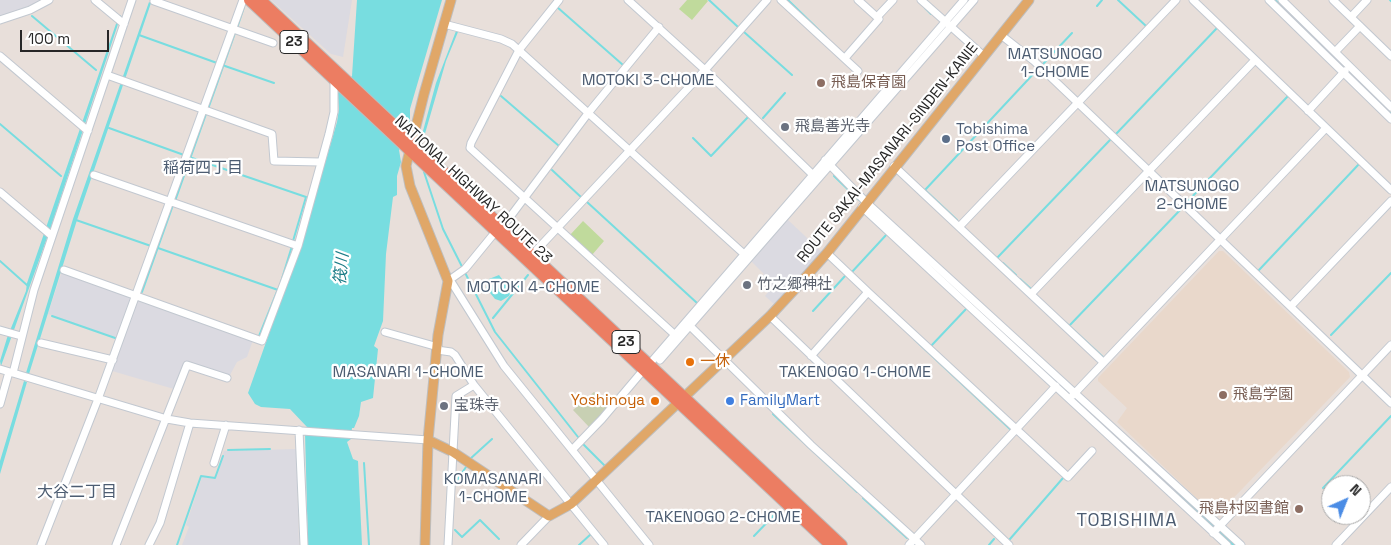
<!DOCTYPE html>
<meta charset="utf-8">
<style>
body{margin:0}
#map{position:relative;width:1391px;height:545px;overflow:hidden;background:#e8dfda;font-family:"Space Grotesk",sans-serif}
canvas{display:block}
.north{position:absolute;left:1321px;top:475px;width:50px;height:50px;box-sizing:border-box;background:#fff;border:1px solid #a9a9a9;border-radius:50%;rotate:44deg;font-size:14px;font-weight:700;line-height:20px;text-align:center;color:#272727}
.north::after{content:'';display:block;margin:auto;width:18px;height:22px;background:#4b8ce5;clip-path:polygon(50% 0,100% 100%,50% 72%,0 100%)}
.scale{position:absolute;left:20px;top:30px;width:89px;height:22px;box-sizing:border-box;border:2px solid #272727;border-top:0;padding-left:6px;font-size:15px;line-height:18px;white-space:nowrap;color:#272727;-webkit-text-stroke:4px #fff;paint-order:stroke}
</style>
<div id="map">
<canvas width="1391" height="545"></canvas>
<div class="north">N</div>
<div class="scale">100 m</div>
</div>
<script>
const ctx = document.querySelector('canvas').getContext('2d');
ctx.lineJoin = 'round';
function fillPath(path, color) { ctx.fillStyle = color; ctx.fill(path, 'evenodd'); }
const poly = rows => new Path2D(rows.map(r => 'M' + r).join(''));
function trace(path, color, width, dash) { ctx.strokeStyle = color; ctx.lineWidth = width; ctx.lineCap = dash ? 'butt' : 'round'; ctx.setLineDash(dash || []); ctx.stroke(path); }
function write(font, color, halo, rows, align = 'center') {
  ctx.font = font + ' "Space Grotesk","Noto Sans JP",sans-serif'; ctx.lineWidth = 4.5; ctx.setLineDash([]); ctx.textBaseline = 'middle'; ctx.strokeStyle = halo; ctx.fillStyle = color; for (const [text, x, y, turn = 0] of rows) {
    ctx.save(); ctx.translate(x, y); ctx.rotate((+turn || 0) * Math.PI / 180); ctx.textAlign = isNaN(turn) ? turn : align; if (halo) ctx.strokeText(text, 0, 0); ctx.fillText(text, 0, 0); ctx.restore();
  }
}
fillPath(poly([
 [0,0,44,0,0,17],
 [271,0,352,0,343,57,331,54],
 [787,219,822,252,774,304,765,296,769,291,758,280,764,274,750,260],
 [62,271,134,297,117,338,48,314],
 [137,299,253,340,247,357,237,362,230,375,185,361,174,389,112,371],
 [296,449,299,545,182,545,189,527,186,525,202,477,215,479,224,451]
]), '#dbdae1');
fillPath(poly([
 [1219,251,1223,251,1349,372,1350,377,1218,514,1214,515,1117,422,1127,408,1098,381,1098,378]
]), '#e9d8cb');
fillPath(poly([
 [687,0,707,0,708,1,692,20,679,9],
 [583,221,604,241,592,255,570,235]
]), '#c0da9c');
fillPath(poly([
 [594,392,609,406,590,428,573,410]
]), '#c8d0b3');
fillPath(poly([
 [357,0,442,0,410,109,410,132,399,150,401,162,397,176,397,195,393,197,386,254,383,321,374,346,378,349,373,398,361,402,359,416,354,428,352,428,351,439,347,442,353,459,358,461,362,545,308,545,305,433,307,427,290,409,261,407,255,404,248,393,304,235,337,122,339,109,338,93,352,76],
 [149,2,151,3,77,220,29,374,26,373,73,219],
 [119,15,121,15,51,227,1,366,0,361,7,338,26,291,27,283],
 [456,31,458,32,446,61,422,144,420,142,436,83],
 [869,206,1148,464,1235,545,1232,545,1220,534,867,208],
 [499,275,511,291,509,296,501,301,495,299,486,288,489,279],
 [24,381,27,382,0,474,0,461]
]), '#78dde0');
trace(poly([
 [709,0,738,27],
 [788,0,826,37],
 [1118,0,1146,26],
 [1275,0,1345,69],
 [1390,0,1391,1],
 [1097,6,1102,0],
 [557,7,623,65],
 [925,8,931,14],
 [32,16,96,70],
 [237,28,244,7],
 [744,32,792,75],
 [139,35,217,63],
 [1043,64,1072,33],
 [225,66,274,83],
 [1348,72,1391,114],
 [501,96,559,146],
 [208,109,235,33],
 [763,118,785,93],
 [0,124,61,176],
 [109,128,184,155],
 [1116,134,1217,28],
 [693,138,711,156,749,116],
 [192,158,306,197,293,241],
 [552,170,582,198],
 [424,172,443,229,495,332,578,437],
 [834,176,859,200],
 [175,201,206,114],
 [1188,201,1288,96],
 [587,202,697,303],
 [76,220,151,246],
 [957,220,925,190,1037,70],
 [158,248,278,290],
 [997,258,1110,140],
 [0,261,28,286],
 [1003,263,1016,275],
 [1259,270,1359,164],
 [851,273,887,234],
 [1020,279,1030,288],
 [281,282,292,246],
 [142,292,173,205],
 [813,311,845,276],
 [52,316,118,339],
 [493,318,528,275],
 [1065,322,1104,358],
 [1069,326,1182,208],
 [1331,335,1391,273],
 [259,336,278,289],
 [914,339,1010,429],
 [931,346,967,308],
 [773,414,857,492],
 [583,444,605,466],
 [228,450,270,449],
 [470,459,492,439],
 [364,463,369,545],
 [455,483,466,467],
 [1323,488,1391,416],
 [863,498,907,538],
 [455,530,462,537,480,520,499,539],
 [754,536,777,512],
 [1010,539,1063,478],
 [177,545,201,476,215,478,223,456],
 [579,545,591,534],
 [989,545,994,539]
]), '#78dde0', 2);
const minor = poly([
 [95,0,124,24],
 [559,0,519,50,471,143,470,148,674,334],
 [628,0,705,70,812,174],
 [781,0,858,71],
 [921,0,984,56],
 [1193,0,1391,190],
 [1269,0,1391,119],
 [1282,0,1391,107],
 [1333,0,1391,56],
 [154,1,273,43],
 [877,17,893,0],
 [1351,17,1367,0],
 [0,20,30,10,49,0],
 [444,24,501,39,512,44,744,254],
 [1001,35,1034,61,1078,103,1391,403],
 [1335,52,1360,26],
 [0,56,88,131],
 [845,58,879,19,858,0],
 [107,75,272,134,274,161,320,162],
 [1308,111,1345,71],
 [825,160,866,202,1241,545],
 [894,166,1103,362],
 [94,175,298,246],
 [0,192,52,236],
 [862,207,1227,545],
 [507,221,589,112,659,27],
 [959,227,1176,0],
 [492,236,465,269,448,281,452,283,504,366,649,545],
 [827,253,868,292],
 [532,255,705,70,767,0],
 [64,270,262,341,298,246,329,134,334,112,334,80],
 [1031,294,1255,60],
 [1291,306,1391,201],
 [770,316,1009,545],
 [690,326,811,445,921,545],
 [0,330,21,336],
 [385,332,438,347],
 [41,343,113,360],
 [437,350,451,352,455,355,474,385,604,545],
 [811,356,868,292,1068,477,1092,451],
 [653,360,964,0],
 [660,360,974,0],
 [0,369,167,419,190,423,428,440],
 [13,373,34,290,132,0],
 [1073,395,1326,128],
 [0,404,9,372],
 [299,430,304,545],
 [572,450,602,419,640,374],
 [214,463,226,425],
 [1213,533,1391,345],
 [41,545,98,399,243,0],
 [116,545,187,365,227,378],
 [149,545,160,523,190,423],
 [448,545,456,396,474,385],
 [521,545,549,516],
 [909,545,1056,386],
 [1336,545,1391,487]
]);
const major = poly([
 [428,440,438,335,448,281,410,186,406,166,424,94,451,0],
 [425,545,428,440,453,452,549,516,571,504,770,316,796,288,827,253,1029,0]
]);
const highway = poly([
 [249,0,830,545],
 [261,0,842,545]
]);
trace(minor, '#c2c8d0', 9);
trace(major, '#bebebe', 11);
trace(highway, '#bebebe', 12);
trace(minor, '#fff', 7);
trace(major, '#e0a768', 9);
trace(highway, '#ec7d62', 10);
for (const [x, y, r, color] of [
 [821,83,5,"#8d6e63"],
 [785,127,5,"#6b7280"],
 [946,139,5,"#5c6f8a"],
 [747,285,5,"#6b7280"],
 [690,362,5,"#e8710a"],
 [1223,395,5,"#8d6e63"],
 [655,401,5,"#e8710a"],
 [730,401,5,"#3f7fe0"],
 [444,406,5,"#6b7280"],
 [1299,509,5,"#8d6e63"]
]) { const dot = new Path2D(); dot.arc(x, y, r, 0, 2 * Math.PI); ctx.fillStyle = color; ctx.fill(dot); trace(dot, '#fff', 2); }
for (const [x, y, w] of [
 [294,42,28],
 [626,342,28]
]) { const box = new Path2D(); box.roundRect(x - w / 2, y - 11.5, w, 23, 4); ctx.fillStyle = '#fff'; ctx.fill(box); trace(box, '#272727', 1); }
write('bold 14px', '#272727', null, [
 ["23",294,42],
 ["23",626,342]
]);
write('15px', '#785e54', '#fff', [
 ["飛島保育園",831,83],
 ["飛島学園",1233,395],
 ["飛島村図書館",1289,509,"right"]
], 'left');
write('15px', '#5b616d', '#fff', [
 ["飛島善光寺",795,127],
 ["竹之郷神社",757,285],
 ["宝珠寺",454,406]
], 'left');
write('15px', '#4e5e75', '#fff', [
 ["Tobishima",956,130],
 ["Post Office",956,147]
], 'left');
write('15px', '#272727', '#fff', [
 ["ROUTE SAKAI-MASANARI-SINDEN-KANIE",888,153,-51],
 ["NATIONAL HIGHWAY ROUTE 23",473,190,43]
]);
write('15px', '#c56008', '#fff', [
 ["一休",700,362],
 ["Yoshinoya",645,401,"right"]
], 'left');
write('15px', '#366cbe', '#fff', [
 ["FamilyMart",740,401]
], 'left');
write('16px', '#4d5d72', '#fff', [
 ["MATSUNOGO",1055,55],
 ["1-CHOME",1055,73],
 ["MOTOKI 3-CHOME",648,81],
 ["稲荷四丁目",203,169],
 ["MATSUNOGO",1192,187],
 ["2-CHOME",1192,205],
 ["MOTOKI 4-CHOME",533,288],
 ["MASANARI 1-CHOME",408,373],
 ["TAKENOGO 1-CHOME",855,373],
 ["KOMASANARI",493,480],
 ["1-CHOME",493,498],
 ["大谷二丁目",77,493],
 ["TAKENOGO 2-CHOME",723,518]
]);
write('italic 16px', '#1b7c87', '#fff', [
 ["筏川",342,269,-84]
]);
ctx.letterSpacing = '1px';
write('18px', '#4d5d72', '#fff', [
 ["TOBISHIMA",1127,521]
]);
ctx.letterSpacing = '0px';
</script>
